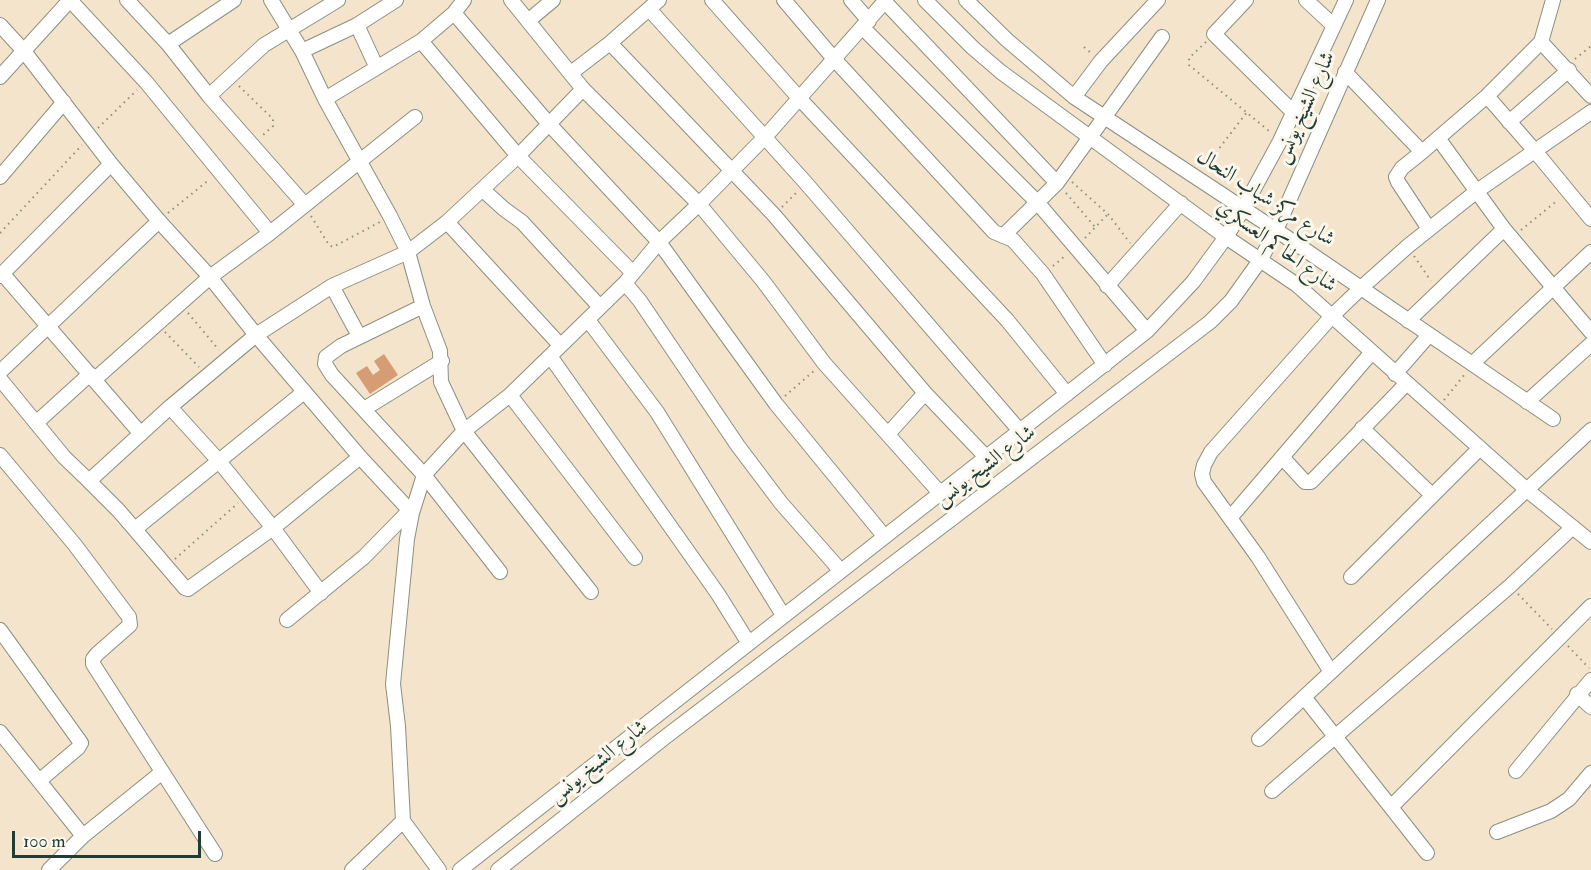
<!DOCTYPE html>
<meta charset="utf-8">
<style>
body{margin:0}
#map{position:relative;width:1591px;height:870px;overflow:hidden;background:#f4e4cb;font-family:"IM FELL Double Pica",serif}
canvas{display:block}
.scale{position:absolute;left:12px;top:831px;width:189px;height:27px;box-sizing:border-box;border:3px solid #1f3d34;border-top:0;padding-left:8px;font-size:18px;line-height:21px;white-space:nowrap;color:#1f3d34;-webkit-text-stroke:4px #fbf7ec;paint-order:stroke}
</style>
<div id="map">
<canvas width="1591" height="870"></canvas>
<div class="scale">100 m</div>
</div>
<script>
const ctx = document.querySelector('canvas').getContext('2d');
ctx.lineJoin = 'round';
function fillPath(path, color) { ctx.fillStyle = color; ctx.fill(path, 'evenodd'); }
const poly = rows => new Path2D(rows.map(r => 'M' + r).join(''));
function trace(path, color, width, dash) { ctx.strokeStyle = color; ctx.lineWidth = width; ctx.lineCap = dash ? 'butt' : 'round'; ctx.setLineDash(dash || []); ctx.stroke(path); }
function write(font, color, halo, rows, align = 'center') {
  ctx.font = font + ' "IM FELL Double Pica",Amiri,serif'; ctx.lineWidth = 6; ctx.setLineDash([]); ctx.textBaseline = 'middle'; ctx.strokeStyle = halo; ctx.fillStyle = color; for (const [text, x, y, turn = 0] of rows) {
    ctx.save(); ctx.translate(x, y); ctx.rotate((+turn || 0) * Math.PI / 180); ctx.textAlign = isNaN(turn) ? turn : align; if (halo) ctx.strokeText(text, 0, 0); ctx.fillText(text, 0, 0); ctx.restore();
  }
}
fillPath(poly([
 [384,354,398,375,370,394,356,373,367,366,373,375,380,370,374,361]
]), '#d69c73');
const minor = poly([
 [70,0,146,82,270,233],
 [127,0,168,44,209,96,305,205],
 [271,0,302,51,325,99,390,216,408,252,423,306,440,351,441,382,464,431,591,592],
 [511,0,583,89,699,204,763,281,824,363,940,493],
 [712,0,799,98,1007,320,1067,394],
 [784,0,835,60,994,232,1013,240,1043,274,1105,365],
 [851,0,869,21],
 [925,0,973,48,1001,72,1226,237,1297,285,1527,490,1591,542],
 [966,0,1007,40,1074,97,1276,230,1553,419],
 [1246,0,1214,34,1294,113],
 [1306,0,1334,26],
 [885,2,1057,183],
 [649,9,805,182,1020,431],
 [454,13,549,124,659,242,776,404,884,536],
 [528,21,553,0],
 [0,25,23,50,111,164,159,221,210,277,256,335,360,457,412,513],
 [357,25,376,66],
 [863,28,1037,202,1147,331],
 [421,41,518,156,633,273],
 [1541,42,1553,0],
 [610,43,774,215,925,393,986,457],
 [168,44,234,0],
 [302,51,357,25,396,0],
 [1345,72,1422,152,1487,96,1541,42,1591,96],
 [571,73,610,43,659,0],
 [0,77,70,0],
 [209,96,264,45,338,0],
 [1487,96,1535,151,1591,219],
 [1074,97,1101,61,1158,0],
 [325,99,421,41,454,13,464,0],
 [1509,122,1569,70],
 [1438,138,1504,229,1591,332],
 [1422,152,1402,168,1396,177,1398,182,1429,229],
 [0,177,64,102],
 [483,190,504,209,522,222,600,307],
 [447,222,560,345],
 [1003,236,1057,183,1162,37],
 [2,273,141,434],
 [0,276,111,164],
 [625,283,640,301,738,446,781,503,840,570],
 [332,286,359,336],
 [1107,286,1181,203],
 [423,306,341,346,326,357,325,364,332,375,424,475,500,572],
 [588,320,657,412,783,615],
 [1408,321,1504,229],
 [550,356,718,594,748,642],
 [1472,364,1591,252],
 [0,372,159,221],
 [1395,374,1429,335],
 [0,379,64,457,89,481,170,407,256,335,332,286,408,252,447,222,518,156,583,89],
 [94,380,210,277,270,233,415,117],
 [510,395,635,558],
 [1527,402,1591,344],
 [170,407,218,460,273,528,321,593],
 [364,409,442,361],
 [36,423,90,374],
 [1362,428,1432,495],
 [889,433,925,393],
 [0,455,75,545,129,617,130,625,97,654,93,659,93,664,215,854],
 [1282,457,1305,482,1311,482,1406,384],
 [89,481,119,511,185,588,188,589,273,528,360,457],
 [1230,518,1372,352],
 [135,529,304,392],
 [1351,577,1480,448],
 [287,620,364,557,410,510],
 [0,630,81,743,78,748,39,781],
 [1331,672,1258,557,1204,482,1202,474,1204,465,1211,452,1333,315,1361,288,1408,246,1477,191,1591,112],
 [1577,694,1591,707],
 [1304,697,1427,853],
 [0,732,83,836],
 [1259,739,1591,430],
 [1516,771,1591,680],
 [1272,791,1510,586,1573,527],
 [1391,807,1591,606],
 [1497,832,1551,811,1569,799,1591,773],
 [49,870,83,836,161,773],
 [352,870,403,821],
 [439,870,403,821,398,726,393,684,407,539,412,513,424,475,464,431,510,395,625,283,659,242,699,204,765,137,886,0],
 [460,870,1147,331,1193,282,1226,237,1243,209,1280,141,1346,0],
 [498,870,664,738,1210,322,1231,301,1261,259,1276,230,1378,0]
]);
trace(minor, '#8a9080', 16);
trace(poly([
 [1206,42,1189,58,1189,65,1269,131],
 [1084,47,1091,53],
 [1575,59,1591,46],
 [239,86,273,119,273,126,262,136],
 [98,128,137,90],
 [1205,167,1247,112],
 [1072,182,1108,214,1130,243],
 [1066,193,1095,227],
 [782,207,797,192],
 [168,213,210,179],
 [311,216,329,245,333,247,380,222],
 [1521,230,1558,200],
 [0,233,82,145],
 [1085,238,1108,214],
 [1414,256,1431,281],
 [1053,266,1065,256],
 [188,313,219,350],
 [165,332,199,367],
 [785,396,815,370],
 [1444,400,1465,374],
 [175,559,238,503],
 [1518,594,1552,629],
 [1568,646,1589,668]
]), '#8a9080', 2, [1.5, 4.5]);
trace(minor, '#fff', 14);
write('21px', '#1f3d34', '#fbf7ec', [
 ["شارع الشيخ يونس",1306,108,-66],
 ["شارع مركز شباب النحال",1265,199,33],
 ["شارع الحاكم العسكري",1276,247,36],
 ["شارع الشيخ يونس",986,467,-37],
 ["شارع الشيخ يونس",599,763,-39]
]);
</script>
